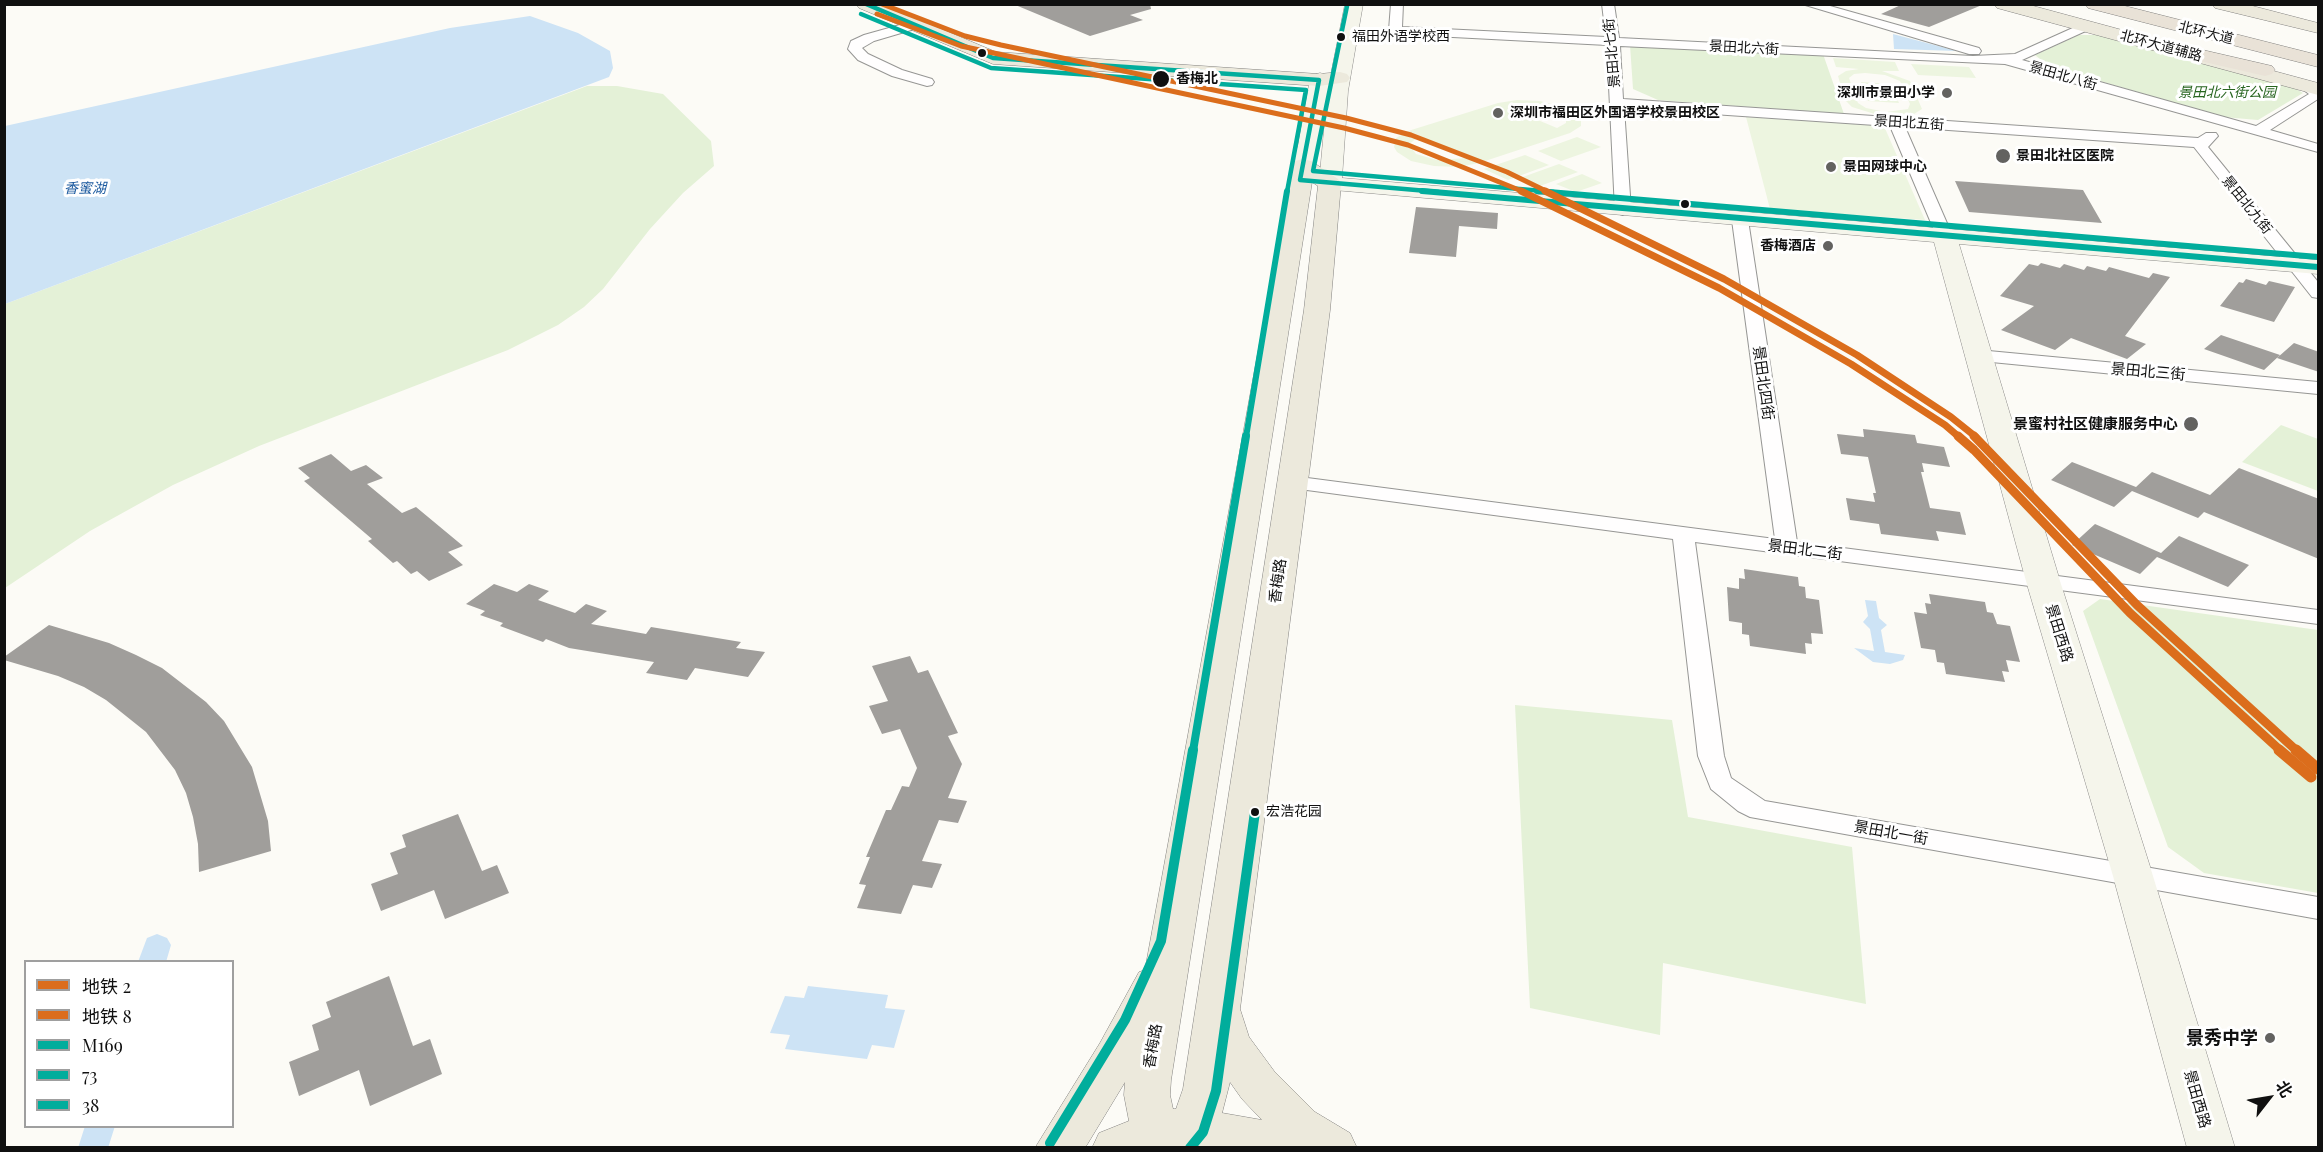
<!DOCTYPE html>
<meta charset="utf-8">
<style>
body{margin:0}
#map{position:relative;width:2323px;height:1152px;overflow:hidden;background:#fcfbf6;font-family:"Playfair Display","Noto Sans SC",serif}
canvas{display:block}
.frame{position:absolute;inset:0;border:6px solid #101010;pointer-events:none}
.legend{position:absolute;left:24px;top:960px;width:210px;height:168px;box-sizing:border-box;background:#fff;border:2px solid #9f9f9f;margin:0;padding:8px 10px;list-style:none;font-size:18px;color:#101010}
.legend li{display:flex;align-items:center;gap:12px;height:30px}
.legend b{width:30px;border:2px solid #9f9f9f}
.north{position:absolute;left:2239px;top:1068px;width:60px;height:60px;-webkit-text-stroke:4px #fff;paint-order:stroke;rotate:59deg;font-size:16px;font-weight:700;line-height:24px;text-align:center;color:#101010}
.north::after{content:'';display:block;margin:auto;width:21px;height:27px;background:#101010;clip-path:polygon(50% 0,100% 100%,50% 72%,0 100%)}
</style>
<div id="map">
<canvas width="2323" height="1152"></canvas>
<div class="frame"></div>
<ul class="legend">
<li><b style="height:8px;background:#db6d1c"></b>地铁 2</li>
<li><b style="height:8px;background:#db6d1c"></b>地铁 8</li>
<li><b style="height:8px;background:#01ad9c"></b>M169</li>
<li><b style="height:8px;background:#01ad9c"></b>73</li>
<li><b style="height:8px;background:#01ad9c"></b>38</li>
</ul>
<div class="north">北</div>
</div>
<script>
const ctx = document.querySelector('canvas').getContext('2d');
ctx.lineJoin = 'round';
function fillPath(path, color) { ctx.fillStyle = color; ctx.fill(path, 'evenodd'); }
const poly = rows => new Path2D(rows.map(r => 'M' + r).join(''));
function trace(path, color, width, dash) { ctx.strokeStyle = color; ctx.lineWidth = width; ctx.lineCap = dash ? 'butt' : 'round'; ctx.setLineDash(dash || []); ctx.stroke(path); }
function write(font, color, halo, rows, align = 'center') {
  ctx.font = font + ' "Playfair Display","Noto Sans SC",serif'; ctx.lineWidth = 6; ctx.setLineDash([]); ctx.textBaseline = 'middle'; ctx.strokeStyle = halo; ctx.fillStyle = color; for (const [text, x, y, turn = 0] of rows) {
    ctx.save(); ctx.translate(x, y); ctx.rotate((+turn || 0) * Math.PI / 180); ctx.textAlign = isNaN(turn) ? turn : align; if (halo) ctx.strokeText(text, 0, 0); ctx.fillText(text, 0, 0); ctx.restore();
  }
}
fillPath(poly([
 [2079,35,2099,35,2291,86,2303,93,2258,120,2223,117,2049,66,2035,55],
 [1630,45,1823,54,1844,114,1658,100,1633,89],
 [587,86,617,86,663,94,711,141,714,166,683,193,650,229,603,289,584,307,558,325,508,350,259,446,173,485,90,531,5,588,5,304],
 [2281,425,2318,439,2318,491,2242,462],
 [2100,599,2318,630,2318,893,2204,873,2168,847,2083,611],
 [1515,705,1672,720,1688,817,1852,847,1866,1004,1663,963,1660,1035,1530,1008]
]), '#e4f1d7');
fillPath(poly([
 [1833,58,1895,62,1899,71,1882,71,1910,81,1922,109,1914,114,1898,117,1878,115,1852,107,1845,100,1838,76,1846,71,1859,69,1836,67],
 [1865,73,1885,75,1900,81,1910,104,1908,109,1886,112,1866,108,1858,103,1849,78,1854,74],
 [1911,64,1969,67,1976,78,1918,75],
 [1861,82,1891,84,1899,103,1868,101],
 [1517,100,1540,101,1570,109,1581,117,1581,126,1570,133,1479,163,1458,167,1434,166,1411,161,1397,152,1394,147,1396,138,1408,131,1498,103],
 [1530,105,1559,112,1566,117,1566,123,1557,128,1509,108],
 [1420,136,1467,157,1467,158,1437,160,1416,154,1409,144],
 [1746,117,1884,126,1925,220,1770,209],
 [1577,137,1601,147,1561,161,1538,151],
 [1525,155,1549,165,1508,180,1484,169],
 [1559,164,1578,172,1540,186,1520,178],
 [1582,174,1602,183,1576,192,1556,184]
]), '#edf5e0');
fillPath(poly([
 [530,16,578,33,610,51,613,68,609,77,5,304,5,126,450,28],
 [1893,34,1957,51,1894,49],
 [1865,600,1876,601,1879,618,1887,625,1881,630,1885,652,1905,655,1903,660,1890,664,1873,662,1854,648,1874,651,1870,629,1863,622,1868,616],
 [808,986,888,995,885,1008,905,1010,894,1048,872,1045,867,1059,785,1049,790,1035,770,1033,785,996,804,998]
]), '#cde3f5');
fillPath(poly([
 [157,934,167,938,171,945,166,962,138,962,147,938,157,934],
 [85,1126,115,1126,108,1148,78,1148,85,1126]
]), '#cde3f5');
fillPath(poly([
 [1013,4,1150,4,1151,9,1130,15,1143,20,1090,36],
 [1903,4,1982,4,1982,5,1929,27,1881,14],
 [1955,181,2083,190,2102,223,1969,212],
 [1416,207,1498,213,1497,229,1459,226,1456,257,1409,253],
 [2041,263,2060,268,2064,264,2084,270,2087,266,2106,271,2109,267,2149,278,2153,273,2170,277,2125,336,2146,344,2127,359,2071,338,2055,350,2001,330,2034,306,2000,296,2029,264,2038,266],
 [2246,279,2266,285,2269,281,2295,287,2274,322,2220,306,2239,282,2243,283],
 [2221,335,2280,355,2264,370,2204,349],
 [2294,343,2319,352,2319,372,2277,358],
 [1863,429,1915,435,1917,443,1944,447,1950,467,1922,463,1924,472,1921,472,1930,508,1960,512,1966,535,1936,531,1939,541,1881,534,1879,524,1850,520,1846,498,1875,502,1873,493,1876,493,1868,457,1841,454,1837,434,1864,437],
 [331,454,351,471,366,465,383,478,367,484,402,513,416,507,463,546,448,552,463,565,429,581,417,571,411,574,397,561,393,563,368,541,372,539,304,481,310,478,298,468],
 [2072,462,2136,487,2152,472,2210,495,2239,468,2319,499,2319,559,2204,512,2198,518,2132,491,2114,507,2051,480],
 [2095,524,2161,553,2179,536,2249,565,2228,587,2157,557,2140,574,2072,545],
 [1744,569,1798,577,1799,586,1805,587,1806,598,1819,600,1823,634,1811,633,1812,644,1805,643,1806,654,1750,646,1749,635,1742,634,1742,623,1729,621,1727,587,1739,589,1739,578,1745,579],
 [494,584,517,592,529,584,549,591,538,600,575,613,586,604,607,611,591,624,646,634,651,627,741,642,736,648,765,652,748,677,695,668,687,680,646,673,654,662,569,648,546,639,543,642,500,626,503,623,480,615,485,611,466,604],
 [1929,594,1985,602,1987,612,1993,613,1997,624,2010,626,2020,662,2006,660,2009,672,2002,671,2005,682,1946,674,1944,663,1937,662,1935,650,1921,648,1914,612,1927,614,1925,603,1931,604],
 [49,625,109,643,136,655,162,668,206,702,224,721,252,767,268,821,271,851,199,872,198,844,193,817,186,793,175,770,146,732,106,700,84,687,58,676,4,660,4,657],
 [910,656,918,673,928,670,958,733,948,736,962,764,948,798,967,801,958,823,939,820,922,861,942,864,932,888,913,885,901,914,857,908,866,885,859,884,870,857,866,857,886,810,891,810,902,786,909,787,917,768,900,729,882,734,869,706,888,701,872,666],
 [458,814,482,871,497,865,509,893,445,919,434,890,381,911,371,884,398,874,390,853,406,847,402,835],
 [389,976,413,1046,430,1039,442,1074,370,1106,359,1070,299,1096,289,1062,319,1050,312,1025,331,1017,326,1002]
]), '#a09e9b');
const street = poly([
 [1391,4,1403,4,1402,27,1606,37,1602,4,1614,4,1619,38,1973,56,2015,54,2086,22,2090,23,2092,26,2090,29,2022,60,2256,126,2309,94,2297,85,2299,82,2309,82,2318,87,2318,99,2270,130,2318,144,2318,152,2005,64,1620,46,1623,99,2198,138,2206,133,2216,133,2218,136,2208,147,2318,282,2318,298,2312,297,2194,147,1905,127,1953,237,1945,242,1937,237,1890,126,1624,108,1631,210,1623,215,1617,213,1615,210,1607,45,1395,34,1389,30,1391,4],
 [1802,4,1823,4,1979,48,1981,51,1979,54,1969,54,1802,4],
 [914,21,918,22,920,25,918,28,874,41,862,48,868,54,902,70,932,79,934,82,932,85,927,86,892,76,858,60,848,49,851,41,864,35,914,21],
 [1740,215,1748,220,1797,542,2318,610,2318,624,1695,542,1724,756,1731,778,1765,801,2318,897,2318,919,1750,817,1738,811,1711,789,1698,756,1673,539,1292,488,1285,486,1282,482,1285,478,1292,476,1775,539,1732,220,1740,215],
 [1978,350,2318,382,2318,394,1971,360,1969,356,1971,352,1978,350]
]);
const secondary = poly([
 [1345,4,1363,4,1348,91,1342,178,2318,260,2318,274,1959,244,2060,581,2153,876,2235,1148,2187,1148,2113,876,2026,581,1934,242,1322,189,1319,184,1327,97,1314,166,1311,171,1303,173,1295,171,1292,166,1298,145,1310,79,1313,75,1320,73,1327,75,1330,79,1329,84,1345,4]
]);
const primary = poly([
 [856,4,882,4,996,52,1319,74,1340,72,1347,74,1350,78,1347,82,1319,86,993,64,859,8,856,4],
 [1994,4,2026,4,2318,83,2318,95,1997,8,1994,4],
 [2212,4,2245,4,2318,23,2318,33,2215,8,2212,4],
 [1303,159,1311,161,1338,179,1341,184,1330,310,1240,1009,1249,1037,1274,1071,1315,1112,1350,1133,1357,1148,1092,1148,1099,1133,1129,1121,1124,1095,1125,1082,1085,1148,1035,1148,1100,1043,1139,972,1145,970,1292,166,1295,161,1303,159],
 [1312,182,1318,186,1304,310,1183,1089,1176,1109,1173,1109,1170,1095,1171,1080,1312,182],
 [1230,1082,1242,1099,1262,1120,1222,1113,1230,1082]
]);
const highway = poly([
 [2085,4,2117,4,2318,55,2318,67,2088,8,2085,4],
 [2194,48,2272,66,2275,70,2272,74,2265,76,2187,58,2184,54,2187,50,2194,48]
]);
trace(street, '#969694', 2);
trace(secondary, '#8d8c8a', 1);
trace(primary, '#848381', 1);
trace(highway, '#848381', 1);
fillPath(street, '#fffefe');
fillPath(secondary, '#f5f5eb');
fillPath(primary, '#ece9dc');
fillPath(highway, '#e9e2d7');
trace(poly([
 [866,4,993,58,1319,80,1300,180,1439,192]
]), '#01ad9c', 4.5);
trace(poly([
 [1422,191,2318,267]
]), '#01ad9c', 6);
trace(poly([
 [861,14,991,68,1306,90,1287,192]
]), '#01ad9c', 4.5);
trace(poly([
 [1246,437,1287,191]
]), '#01ad9c', 6);
trace(poly([
 [1193,751,1246,436]
]), '#01ad9c', 8);
trace(poly([
 [1050,1143,1125,1020,1161,941,1193,750],
 [1190,1148,1203,1132,1216,1091,1255,812]
]), '#01ad9c', 10);
trace(poly([
 [1347,6,1313,171,1554,192]
]), '#01ad9c', 4.5);
trace(poly([
 [1537,191,2318,257]
]), '#01ad9c', 6);
trace(poly([
 [882,4,965,36,1001,45,1346,118,1411,135,1507,172,1548,192]
]), '#db6d1c', 5);
trace(poly([
 [1545,191,1724,279,1857,355,1951,417,1976,437]
]), '#db6d1c', 7);
trace(poly([
 [1974,436,2137,605,2297,751]
]), '#db6d1c', 9);
trace(poly([
 [2296,750,2318,769]
]), '#db6d1c', 11);
trace(poly([
 [877,14,961,46,1344,128,1408,145,1524,192]
]), '#db6d1c', 5);
trace(poly([
 [1521,191,1719,288,1851,364,1945,425,1959,437]
]), '#db6d1c', 7);
trace(poly([
 [1958,436,1974,450,2130,613,2281,751]
]), '#db6d1c', 9);
trace(poly([
 [2279,750,2311,777]
]), '#db6d1c', 11);
for (const [x, y, r, color] of [
 [1341,37,5,"#101010"],
 [982,53,5,"#101010"],
 [1161,79,9,"#101010"],
 [1947,93,6,"#636260"],
 [1498,113,6,"#636260"],
 [2003,156,8,"#636260"],
 [1831,167,6,"#636260"],
 [1685,204,5,"#101010"],
 [1828,246,6,"#636260"],
 [2191,424,8,"#636260"],
 [1255,812,5,"#101010"],
 [2270,1038,6,"#636260"]
]) { const dot = new Path2D(); dot.arc(x, y, r, 0, 2 * Math.PI); ctx.fillStyle = color; ctx.fill(dot); trace(dot, '#fff', 2); }
write('14px', '#101010', '#fff', [
 ["北环大道",2206,33,14],
 ["北环大道辅路",2161,46,15],
 ["景田北六街",1744,48,3],
 ["景田北七街",1612,53,-95],
 ["景田北八街",2063,76,16],
 ["景田北五街",1909,123,4],
 ["景田北九街",2247,205,51]
]);
write('14px', '#101010', '#fff', [
 ["福田外语学校西",1352,37],
 ["宏浩花园",1266,812]
], 'left');
write('bold 14px', '#101010', '#fff', [
 ["香梅北",1176,79]
], 'left');
write('bold 14px', '#101010', '#fff', [
 ["深圳市景田小学",1935,93,"right"],
 ["深圳市福田区外国语学校景田校区",1510,113],
 ["景田北社区医院",2016,156],
 ["景田网球中心",1843,167],
 ["香梅酒店",1816,246,"right"]
], 'left');
write('italic 14px', '#296621', '#fff', [
 ["景田北六街公园",2227,93]
]);
write('italic 14px', '#1c5a9f', '#fff', [
 ["香蜜湖",85,189]
]);
write('15px', '#101010', '#fff', [
 ["景田北三街",2148,372,5],
 ["景田北四街",1763,383,82],
 ["景田北二街",1805,550,7],
 ["香梅路",1278,581,-82],
 ["景田西路",2059,633,73],
 ["景田北一街",1891,833,10],
 ["香梅路",1153,1046,-80],
 ["景田西路",2197,1099,74]
]);
write('bold 15px', '#101010', '#fff', [
 ["景蜜村社区健康服务中心",2178,424]
], 'right');
write('bold 18px', '#101010', '#fff', [
 ["景秀中学",2258,1038]
], 'right');
</script>
